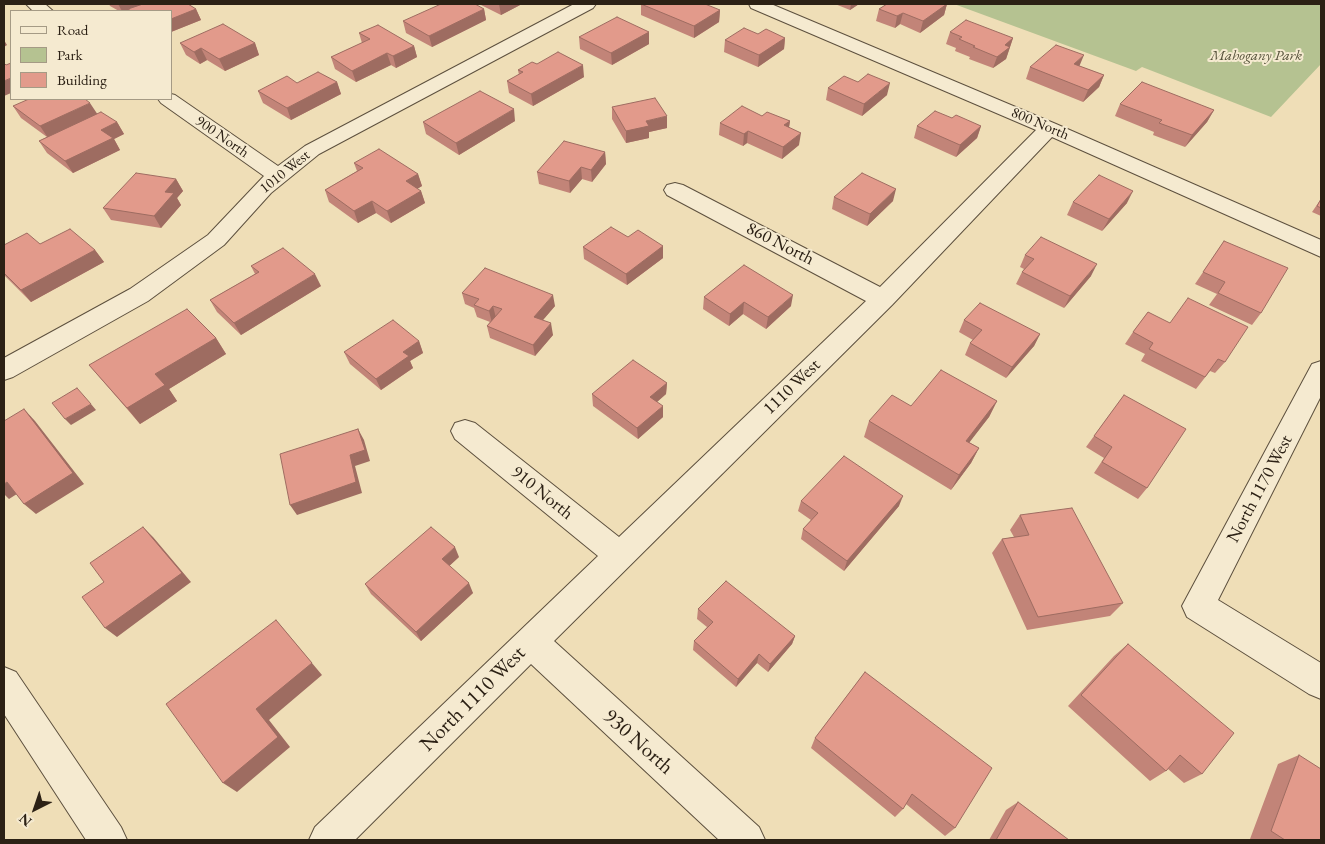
<!DOCTYPE html>
<style>
body{margin:0}
#map{position:relative;width:1325px;height:844px;overflow:hidden;background:#efdeb7;font-family:"EB Garamond",serif}
canvas{display:block}
.frame{position:absolute;inset:0;border:5px solid #2c2115;pointer-events:none}
.legend{position:absolute;left:10px;top:10px;width:162px;height:90px;box-sizing:border-box;background:#f5ead0;border:1px solid #a59a85;margin:0;padding:6px 9px;list-style:none;font-size:15px;color:#2c2115}
.legend li{display:flex;align-items:center;gap:10px;height:25px}
.legend b{width:25px;border:1px solid #a59a85}
.north{position:absolute;left:10px;top:784px;width:50px;height:50px;-webkit-text-stroke:4px #f5ead0;paint-order:stroke;rotate:221deg;font-size:14px;font-weight:700;line-height:20px;text-align:center;color:#2c2115}
.north::after{content:'';display:block;margin:auto;width:18px;height:22px;background:#2c2115;clip-path:polygon(50% 0,100% 100%,50% 72%,0 100%)}
</style>
<div id="map">
<canvas width="1325" height="844"></canvas>
<div class="frame"></div>
<ul class="legend">
<li><b style="height:6px;background:#f5ead0"></b>Road</li>
<li><b style="height:14px;background:#b5c291"></b>Park</li>
<li><b style="height:14px;background:#e29a8b"></b>Building</li>
</ul>
<div class="north">N</div>
</div>
<script>
const ctx = document.querySelector('canvas').getContext('2d');
ctx.lineJoin = 'round';
function fillPath(path, color) { ctx.fillStyle = color; ctx.fill(path, 'evenodd'); }
const poly = rows => new Path2D(rows.map(r => 'M' + r).join(''));
function trace(path, color, width, dash) { ctx.strokeStyle = color; ctx.lineWidth = width; ctx.lineCap = dash ? 'butt' : 'round'; ctx.setLineDash(dash || []); ctx.stroke(path); }
function write(font, color, halo, rows, align = 'center') {
  ctx.font = font + ' "EB Garamond",serif'; ctx.lineWidth = 4; ctx.setLineDash([]); ctx.textBaseline = 'middle'; ctx.strokeStyle = halo; ctx.fillStyle = color; for (const [text, x, y, turn = 0] of rows) {
    ctx.save(); ctx.translate(x, y); ctx.rotate((+turn || 0) * Math.PI / 180); ctx.textAlign = isNaN(turn) ? turn : align; if (halo) ctx.strokeText(text, 0, 0); ctx.fillText(text, 0, 0); ctx.restore();
  }
}
fillPath(poly([
 [954,4,1321,4,1321,64,1271,117,1142,67,1136,71]
]), '#b5c291');
const minor = poly([
 [26,4,45,4,53,11,33,11,26,4],
 [574,4,596,4,593,8,319,154,271,193,224,245,148,301,13,377,4,380,4,358,130,289,208,235,264,176,161,103,158,99,171,99,171,94,175,95,278,166,305,146,574,4],
 [749,4,771,4,1056,124,1321,240,1321,257,1052,137,892,305,554,641,759,827,765,840,719,840,531,664,355,840,309,840,315,827,598,556,455,439,451,431,455,423,465,420,475,423,619,537,866,301,667,195,664,190,667,185,675,183,683,185,880,287,1036,130,751,8,749,4],
 [1321,361,1321,396,1218,600,1321,663,1321,699,1309,694,1187,617,1182,606,1312,364,1321,361],
 [4,667,16,672,121,827,127,840,86,840,4,714,4,667]
]);
trace(minor, '#5d503e', 2);
fillPath(minor, '#f5ead0');
fillPath(poly([
 [109,4,188,4,196,9,201,20,171,32,171,11,119,11,110,6],
 [322,4,345,4,323,5],
 [479,4,522,4,501,15],
 [641,4,720,10,719,22,694,38,641,15],
 [835,4,859,4,850,10],
 [947,4,944,15,920,33,900,24,895,28,876,21,879,9],
 [484,9,486,20,432,47,406,33,403,21],
 [649,32,649,44,612,65,580,49,579,37],
 [950,32,1013,38,1006,59,993,68,969,59,970,57,955,51,956,48,946,44],
 [359,33,414,46,417,57,396,68,391,65,356,82,335,69,331,57,362,43],
 [758,34,785,38,784,49,758,67,724,52,725,40],
 [180,43,255,43,259,55,225,71,207,60,200,64,186,55],
 [537,64,584,77,533,106,509,93,507,81,519,75,518,70],
 [1079,66,1104,75,1099,87,1083,102,1026,79,1030,67],
 [337,82,341,94,291,120,263,103,258,91,297,83],
 [828,88,887,95,862,116,826,100],
 [1120,104,1214,110,1207,122,1185,147,1153,135,1154,132,1115,116],
 [13,106,97,114,117,122,124,134,114,139,120,150,73,173,47,153,39,141,47,137,21,118],
 [612,107,667,128,649,132,649,138,626,143,612,119],
 [762,116,790,121,789,127,799,145,782,159,747,143,743,146,719,135,720,123],
 [952,118,981,126,977,138,956,157,914,138,917,126],
 [515,121,459,155,426,134,423,122],
 [605,152,606,164,592,182,582,179,570,193,539,184,537,172],
 [354,163,418,174,422,186,417,189,421,191,425,203,391,223,376,213,358,223,329,202,325,190,357,171],
 [176,179,183,191,177,198,181,205,161,228,111,220,103,208],
 [834,197,893,201,867,226,832,209],
 [1321,199,1321,216,1312,212],
 [1073,202,1127,203,1102,231,1067,215],
 [628,237,663,246,663,258,627,285,584,259,583,247],
 [1224,241,1261,313,1252,325,1209,305,1217,294,1195,284],
 [40,244,95,250,104,262,31,302,4,275,4,245],
 [1025,255,1091,276,1064,308,1016,284,1022,272,1024,269,1020,267],
 [251,266,321,286,241,335,217,312,210,300,255,274],
 [462,293,555,306,543,320,553,335,535,356,490,338,487,326,490,322,477,317,474,308,465,304],
 [704,297,791,306,766,329,743,314,729,326,703,309],
 [1148,312,1225,362,1215,373,1210,371,1196,389,1141,361,1145,354,1125,344,1133,332],
 [964,320,1040,334,1034,346,1006,378,965,355,970,343,973,340,959,332],
 [216,338,226,354,169,389,177,401,140,424,89,365],
 [419,341,423,353,410,361,413,368,381,390,350,364,344,352],
 [667,383,666,394,657,402,663,417,638,439,593,406,592,394],
 [1124,395,1147,488,1138,499,1094,473,1104,458,1086,447],
 [997,401,989,417,969,442,979,448,971,463,951,490,864,437,869,421,911,406],
 [801,501,899,506,844,571,801,539,803,529,811,520,798,511],
 [1020,515,1123,603,1110,616,1027,630,992,553,1002,539,1014,537,1010,530],
 [459,557,449,566,473,593,421,641,371,594,365,584],
 [698,609,795,636,792,644,768,672,757,663,736,687,693,650,694,641,707,627,697,619],
 [1128,644,1202,774,1184,783,1168,769,1166,771,1150,781,1068,706,1114,656],
 [865,672,955,828,945,836,906,804,903,809,895,817,811,748,815,738],
 [1299,755,1321,840,1253,840,1250,839,1278,764],
 [1018,802,1069,840,989,840,1006,810]
]), '#c28478');
fillPath(poly([
 [118,4,152,4,128,9,129,11,122,11],
 [499,4,522,4,501,15],
 [851,4,859,4,850,10],
 [947,4,944,15,920,33,923,21],
 [196,9,201,20,171,32,171,19],
 [484,9,486,20,432,47,429,36],
 [720,10,719,22,694,38,694,26],
 [903,13,900,24,895,28,897,16],
 [649,32,649,44,612,65,611,53],
 [785,38,784,49,758,67,759,55],
 [1013,38,1006,59,993,68,997,57,1005,45],
 [4,40,7,45,4,47],
 [255,43,259,55,225,71,219,59],
 [414,46,417,57,396,68,393,56],
 [201,48,207,60,200,64,194,52],
 [387,53,391,65,356,82,352,71],
 [1084,55,1079,67,1074,64],
 [583,65,584,77,533,106,531,94],
 [1104,75,1099,87,1083,102,1088,90],
 [11,78,11,93,4,96,4,81],
 [337,82,341,94,291,120,287,108],
 [890,83,887,95,862,116,864,104],
 [90,103,98,115,48,138,40,126],
 [514,109,515,121,459,155,456,143],
 [1214,110,1207,122,1185,147,1192,135],
 [667,116,667,128,649,132,649,138,626,143,626,131,646,121],
 [790,121,788,133,784,125],
 [117,122,124,134,114,139,120,150,73,173,65,161,101,130],
 [981,126,977,138,956,157,960,145],
 [748,131,747,143,743,146,744,134],
 [801,133,799,145,782,159,783,147],
 [605,152,606,164,592,182,591,170],
 [581,167,582,179,570,193,569,181],
 [418,174,422,186,410,193,406,181],
 [176,179,183,191,177,198,181,205,161,228,154,216,165,192],
 [896,189,893,201,867,226,870,214],
 [421,191,425,203,391,223,387,211],
 [1133,191,1127,203,1102,231,1109,219],
 [372,201,376,213,358,223,354,211],
 [663,246,663,258,627,285,626,274],
 [95,250,104,262,31,302,21,290],
 [1097,264,1091,276,1064,308,1070,296],
 [315,274,321,286,241,335,234,323],
 [553,295,555,306,536,328,534,317],
 [793,295,791,306,766,329,768,317],
 [744,302,743,314,729,326,730,314],
 [493,306,496,318,492,323,489,311],
 [551,323,553,335,535,356,533,345],
 [1040,334,1034,346,1006,378,1012,367],
 [216,338,226,354,169,389,177,401,140,424,127,408,155,374],
 [419,341,423,353,410,361,413,368,381,390,376,379,403,352],
 [667,383,666,394,650,408,650,397],
 [997,401,989,417,959,456,966,441],
 [91,404,96,410,71,425,65,419],
 [663,406,663,417,638,439,637,428],
 [24,409,35,421,84,484,36,514,24,504],
 [358,429,364,440,370,461,355,466,362,493,297,515,290,505,350,455],
 [979,448,971,463,951,490,959,475],
 [7,482,20,492,9,499,4,494,4,484],
 [903,496,899,506,844,571,847,561],
 [143,527,153,537,191,582,117,637,105,628],
 [455,547,459,557,446,569,442,559],
 [469,583,473,593,421,641,416,632],
 [276,620,322,675,269,720,290,747,237,792,223,783,256,709],
 [795,636,792,644,768,672,770,664],
 [759,654,757,663,736,687,738,679]
]), '#9e6c61');
const building = poly([
 [143,4,188,4,196,9,171,19,171,11,131,11,128,9,143,4],
 [441,4,475,4,484,9,429,36,403,21,441,4],
 [641,4,705,4,720,10,694,26,641,4],
 [887,4,947,4,923,21,903,13,897,16,879,9,887,4],
 [617,17,649,32,611,53,579,37,617,17],
 [966,20,1013,38,1005,45,1010,47,997,57,973,47,975,46,959,39,962,37,950,32,966,20],
 [223,24,255,43,219,59,201,48,194,52,180,43,223,24],
 [378,25,414,46,393,56,387,53,352,71,331,57,370,39,359,33,378,25],
 [744,28,758,34,766,29,785,38,759,55,725,40,744,28],
 [1056,45,1084,55,1074,64,1104,75,1088,90,1030,67,1056,45],
 [558,52,583,65,531,94,507,81,523,72,518,70,532,62,537,64,558,52],
 [4,63,6,65,11,63,11,78,4,81,4,63],
 [318,72,337,82,287,108,258,91,287,76,297,83,318,72],
 [868,74,890,83,864,104,828,88,844,76,858,82,868,74],
 [1142,82,1214,110,1192,135,1159,123,1162,120,1120,104,1142,82],
 [480,91,514,109,456,143,423,122,480,91],
 [655,98,667,116,646,121,649,126,626,131,612,107,655,98],
 [29,99,85,99,90,103,40,126,13,106,29,99],
 [742,106,762,116,767,112,790,121,784,125,801,133,783,147,748,131,744,134,720,123,742,106],
 [935,111,952,118,956,115,981,126,960,145,917,126,935,111],
 [101,112,117,122,101,130,113,138,65,161,39,141,101,112],
 [564,141,605,152,591,170,581,167,569,181,537,172,564,141],
 [379,149,418,174,406,181,421,191,387,211,372,201,354,211,325,190,363,168,354,163,379,149],
 [136,173,176,179,165,192,174,193,154,216,103,208,136,173],
 [862,173,896,189,870,214,834,197,862,173],
 [1099,175,1133,191,1109,219,1073,202,1099,175],
 [1321,199,1321,208,1317,206,1321,199],
 [611,227,628,237,638,230,663,246,626,274,583,247,611,227],
 [70,229,95,250,21,290,4,273,4,245,27,233,40,244,70,229],
 [1041,237,1097,264,1070,296,1022,272,1034,259,1025,255,1041,237],
 [1224,241,1288,268,1261,313,1218,293,1225,282,1203,272,1224,241],
 [283,248,315,274,234,323,210,300,259,272,251,266,283,248],
 [744,265,793,295,768,317,744,302,730,314,704,297,744,265],
 [485,268,553,295,534,317,551,323,533,345,487,326,502,309,493,306,489,311,474,305,479,299,462,293,485,268],
 [1188,298,1248,327,1225,362,1218,359,1205,377,1149,349,1153,343,1133,332,1148,312,1170,323,1188,298],
 [980,303,1040,334,1012,367,970,343,982,330,964,320,980,303],
 [187,309,216,338,155,374,165,385,127,408,89,365,187,309],
 [393,320,419,341,403,352,409,356,376,379,344,352,393,320],
 [633,360,667,383,650,397,663,406,637,428,592,394,633,360],
 [941,370,997,401,966,441,979,448,959,475,869,421,892,395,911,406,941,370],
 [77,388,91,404,65,419,52,403,77,388],
 [1124,395,1186,429,1147,488,1102,462,1112,447,1094,436,1124,395],
 [24,409,73,473,24,504,7,482,4,484,4,421,24,409],
 [358,429,365,450,350,455,356,482,290,505,280,454,358,429],
 [844,456,903,496,847,561,803,529,818,513,801,501,844,456],
 [1072,508,1123,603,1038,617,1002,539,1029,535,1020,515,1072,508],
 [143,527,182,573,105,628,82,597,104,582,90,563,143,527],
 [431,527,455,547,442,559,469,583,416,632,365,584,431,527],
 [726,581,795,636,770,664,759,654,738,679,694,641,713,622,698,609,726,581],
 [276,620,312,663,256,709,278,737,223,783,166,704,276,620],
 [1128,644,1234,733,1202,774,1180,755,1166,771,1081,695,1128,644],
 [865,672,992,768,955,828,912,794,903,809,815,738,865,672],
 [1299,755,1321,769,1321,840,1285,840,1271,831,1299,755],
 [1018,802,1069,840,996,840,1018,802]
]);
fillPath(building, '#e29a8b');
trace(building, '#9e6c61', 1);
write('italic 15px', '#55513a', '#f5ead0', [
 ["Mahogany Park",1256,56]
]);
write('15px', '#2c2115', '#f5ead0', [
 ["800 North",1040,124,23],
 ["900 North",222,137,35],
 ["1010 West",285,172,-39]
]);
write('18px', '#2c2115', '#f5ead0', [
 ["860 North",780,244,27],
 ["1110 West",792,387,-44],
 ["North 1170 West",1260,489,-62],
 ["910 North",542,493,39]
]);
write('21px', '#2c2115', '#f5ead0', [
 ["North 1110 West",473,699,-45],
 ["930 North",638,742,42]
]);
</script>
